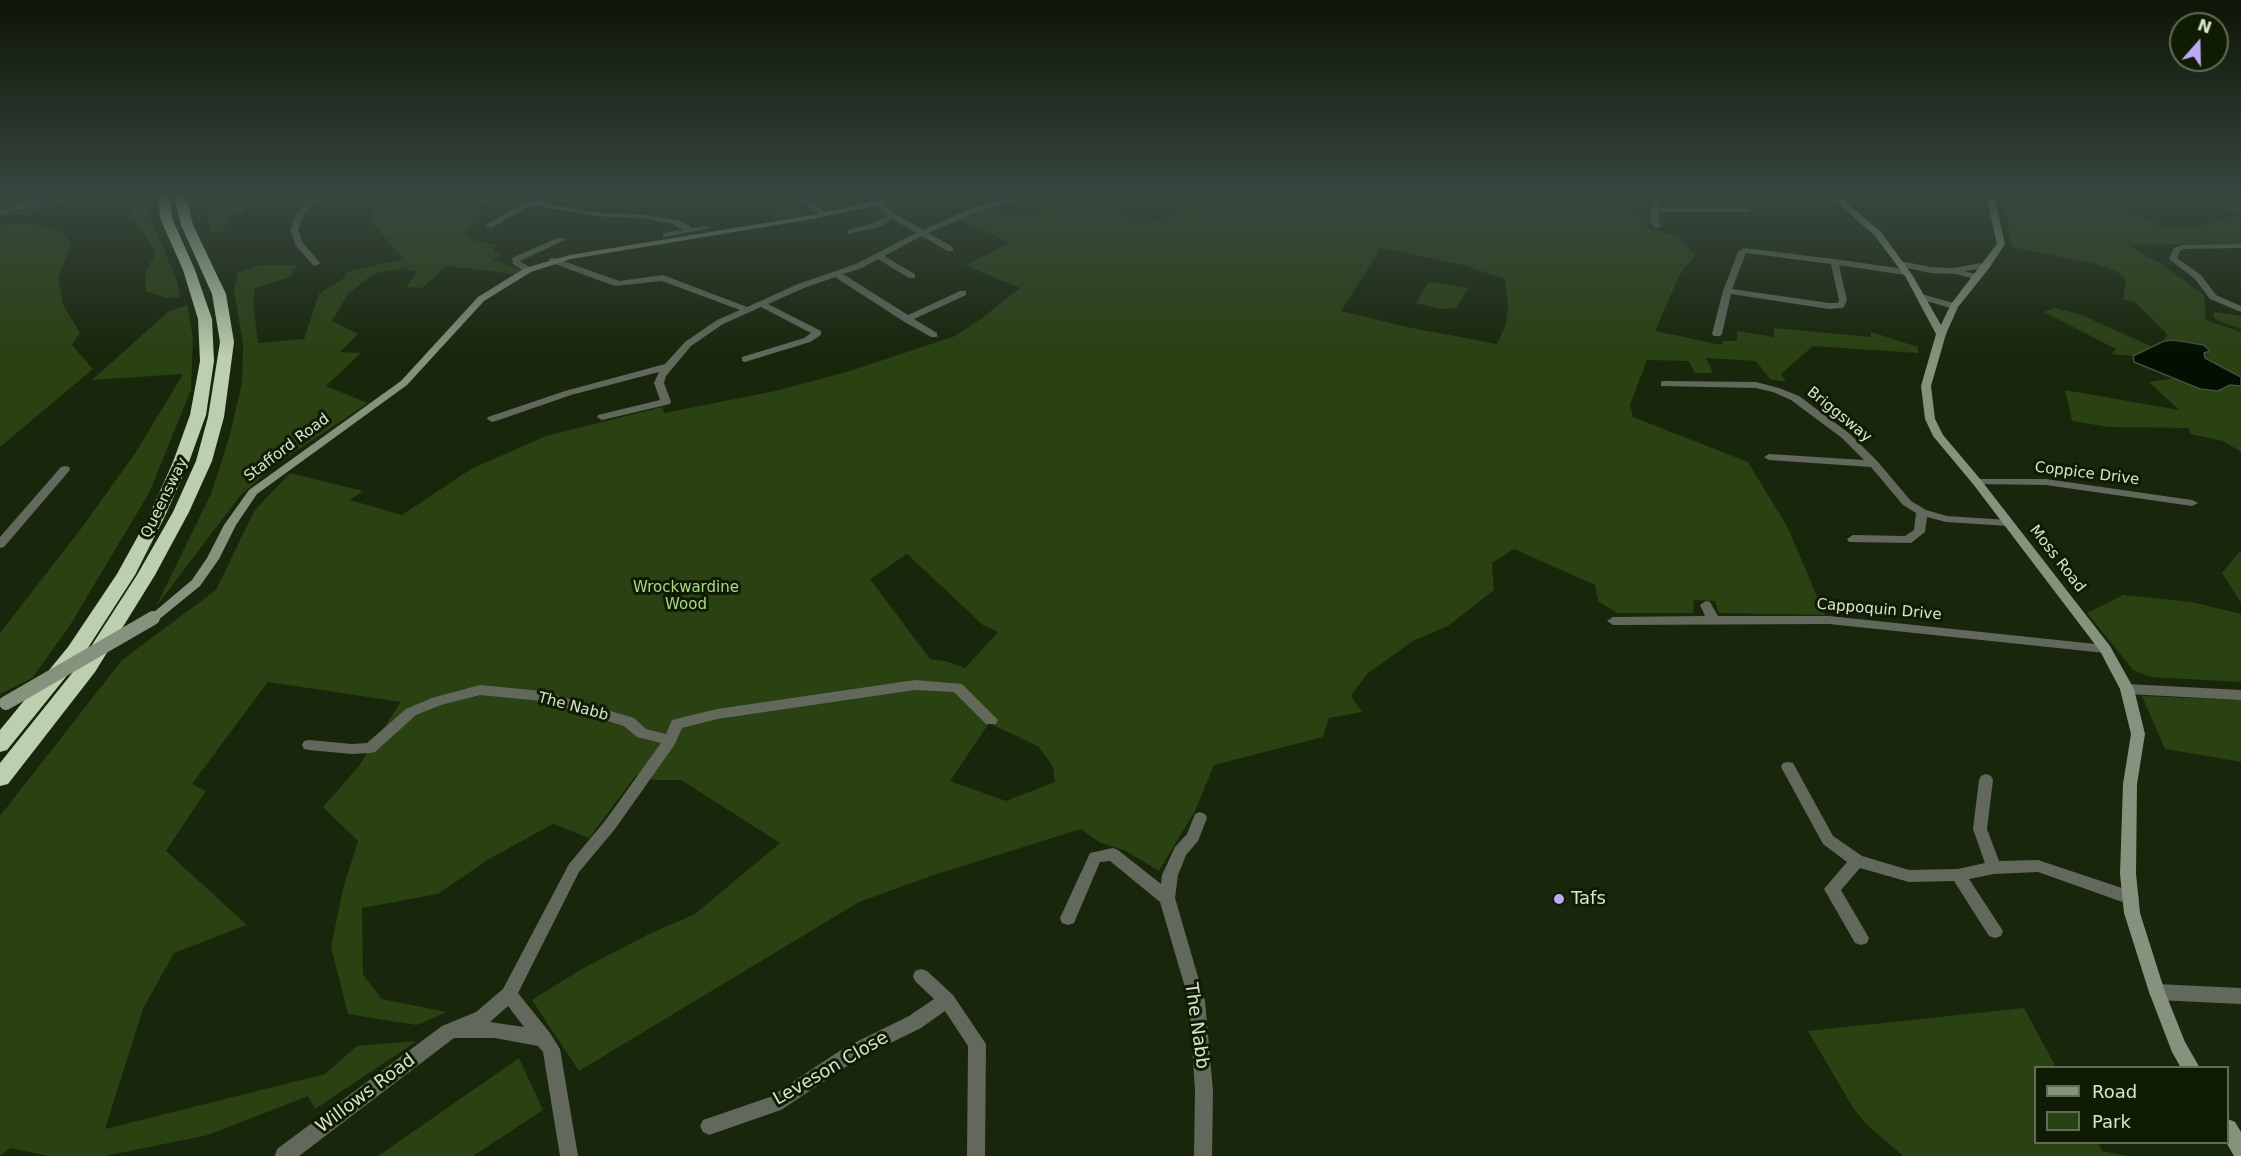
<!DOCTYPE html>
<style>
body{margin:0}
#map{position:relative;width:2241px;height:1156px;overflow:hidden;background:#18260b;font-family:"DejaVu Sans",sans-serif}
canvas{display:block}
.legend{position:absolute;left:2034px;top:1066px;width:195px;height:78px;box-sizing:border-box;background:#0f1c03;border:2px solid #606c56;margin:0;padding:8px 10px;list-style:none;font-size:18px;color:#d9e3d2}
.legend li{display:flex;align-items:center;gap:12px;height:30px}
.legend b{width:30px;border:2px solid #606c56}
.north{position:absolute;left:2169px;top:12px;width:60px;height:60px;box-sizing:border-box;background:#0f1c03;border:2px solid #606c56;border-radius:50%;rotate:20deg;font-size:16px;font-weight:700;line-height:24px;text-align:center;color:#d9e3d2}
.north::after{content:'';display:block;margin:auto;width:21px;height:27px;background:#bbaaf6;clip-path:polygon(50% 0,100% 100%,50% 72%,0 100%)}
</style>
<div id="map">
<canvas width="2241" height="1156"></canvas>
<ul class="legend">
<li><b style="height:8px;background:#86927d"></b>Road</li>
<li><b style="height:16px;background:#2a4111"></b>Park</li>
</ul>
<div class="north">N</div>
</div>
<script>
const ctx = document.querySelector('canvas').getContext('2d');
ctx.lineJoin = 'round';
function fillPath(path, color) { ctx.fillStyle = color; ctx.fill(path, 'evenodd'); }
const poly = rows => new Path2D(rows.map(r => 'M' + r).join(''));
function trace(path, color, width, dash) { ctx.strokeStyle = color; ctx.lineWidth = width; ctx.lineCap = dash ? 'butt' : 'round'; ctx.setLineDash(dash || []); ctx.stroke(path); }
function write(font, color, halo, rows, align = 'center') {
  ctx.font = font + ' "DejaVu Sans",sans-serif'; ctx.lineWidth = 6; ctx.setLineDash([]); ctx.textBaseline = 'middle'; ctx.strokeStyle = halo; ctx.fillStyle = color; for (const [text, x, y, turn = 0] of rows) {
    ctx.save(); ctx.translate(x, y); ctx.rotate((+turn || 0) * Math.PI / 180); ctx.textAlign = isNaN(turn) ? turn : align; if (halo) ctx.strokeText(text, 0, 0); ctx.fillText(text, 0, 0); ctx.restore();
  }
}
fillPath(poly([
 [0,195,53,195,0,210],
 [80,195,96,195,45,208,30,215,2,215],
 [135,195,148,195,150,217,177,281,180,297,167,298,146,291,145,272,156,253,130,212],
 [203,195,256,195,239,217,232,212,223,231,211,233],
 [385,195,534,195,499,196,478,208,484,211,477,216,484,217,464,232,475,241,498,245,492,252,501,254,493,260,522,270,515,274,447,266,422,288,406,287,418,272,402,268,373,274,348,294,332,321,358,334,340,352,361,353,326,386,368,403,275,465,240,496,155,608,211,494,230,435,242,382,243,344,234,291,238,272,259,265,298,265,290,277,255,288,253,302,258,343,304,339,319,294,344,278,346,272,403,259,372,222,373,210],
 [1230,195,1617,195,1634,211,1646,227,1678,237,1696,255,1680,274,1655,331,1721,345,1723,341,1737,341,1737,331,1774,337,1774,328,1871,337,1871,332,1918,347,1918,353,1813,346,1781,374,1786,382,1770,379,1756,361,1706,358,1713,373,1695,373,1689,361,1647,360,1630,405,1633,417,1748,462,1788,528,1825,615,1719,613,1715,601,1694,600,1693,613,1617,613,1598,601,1595,585,1514,549,1492,563,1494,590,1448,626,1413,641,1367,674,1351,696,1362,712,1329,718,1323,737,1214,765,1195,811,1159,871,1126,851,1099,842,1081,829,931,876,859,902,579,1071,532,1000,580,970,647,935,695,914,780,843,681,780,654,780,636,775,589,838,553,824,489,859,438,894,362,908,363,975,382,999,447,1012,417,1025,348,1014,331,947,343,889,358,841,323,807,358,767,401,702,268,682,192,784,206,791,166,851,247,925,174,953,143,1009,105,1129,325,1074,357,1046,417,1041,315,1109,308,1096,208,1135,105,1156,49,1156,10,1148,0,1156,0,816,122,660,216,590,254,511,290,473,363,491,350,500,402,515,471,469,546,436,662,407,664,413,775,391,850,371,955,336,982,318,1020,288,965,265,1010,243,961,220,986,209,1019,217,1047,208,1057,212,1074,207,1088,208,1113,203,1131,218,1144,224],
 [1381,248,1463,265,1505,279,1508,307,1506,324,1497,344,1407,327,1341,311],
 [907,554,983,625,998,632,965,668,945,661,930,659,870,579],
 [989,723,1039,747,1053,767,1055,782,1006,801,950,781],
 [2003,195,2094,195,2166,228,2206,225,2238,215,2198,195,2241,195,2241,244,2128,245,2163,265,2204,295,2206,320,2241,332,2241,377,2205,358,2204,353,2209,351,2204,344,2174,340,2164,341,2167,334,2135,302,2123,299,2126,281,2118,272,2092,263,2012,247],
 [775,196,792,200,800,215,775,219],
 [26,223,60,230,72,244,58,277,63,305,80,333,72,345,93,369,0,447,0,225],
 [1429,282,1469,288,1456,308,1441,309,1416,303],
 [187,305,193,338,191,390,149,493,69,627,32,678,0,694,0,633,83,526,136,452,183,374,92,380,169,311],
 [2054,308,2079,314,2153,347,2133,356,2111,354,2116,349,2044,312],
 [2215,312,2241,316,2241,329,2216,320,2213,314],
 [2175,378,2200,389,2218,391,2230,385,2241,386,2241,452,2223,441,2191,434,2188,428,2109,427,2072,421,2065,390,2179,410,2149,382],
 [2240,551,2241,552,2241,603,2222,573],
 [2123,595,2192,602,2241,614,2241,682,2151,677,2133,670,2087,613],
 [2142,696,2241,700,2241,762,2165,749],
 [2024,1008,2056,1067,2036,1068,2036,1142,2098,1143,2102,1151,2127,1156,1903,1156,1866,1124,1853,1108,1808,1031],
 [519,1058,543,1110,473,1156,378,1156]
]), '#2a4111');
const water = poly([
 [2174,340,2204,345,2210,351,2204,353,2205,358,2241,377,2241,386,2230,385,2218,391,2200,389,2134,362,2133,356,2164,341,2174,340]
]);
fillPath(water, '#030f00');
trace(water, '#434f3f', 1.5);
fillPath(poly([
 [58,195,72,195,0,215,0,211,58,195],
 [313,195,322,195,304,214,298,230,303,243,320,263,316,266,313,265,296,246,290,230,296,213,313,195],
 [538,195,544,195,542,201,550,204,595,212,646,215,678,220,689,225,691,228,706,226,710,228,666,237,663,237,663,233,683,230,673,224,646,219,595,216,548,208,538,205,525,209,491,228,484,226,519,205,535,200,538,195],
 [786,195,797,195,831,214,824,216,786,195],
 [1016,195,1029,195,975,213,928,233,953,247,953,251,947,251,922,236,884,256,915,274,915,278,909,278,878,259,862,268,843,274,908,315,960,291,966,291,966,295,914,319,937,333,937,337,931,337,903,321,835,277,804,288,768,304,821,331,821,335,810,342,745,362,742,361,742,357,804,338,811,333,761,307,723,324,691,346,666,376,664,383,671,402,670,404,602,420,597,417,598,415,660,400,654,383,659,372,571,395,496,421,492,422,487,419,488,417,565,391,665,364,685,342,717,320,740,310,662,281,615,286,549,262,549,258,555,258,619,281,663,275,747,307,798,284,856,264,916,233,893,219,879,227,848,234,848,230,873,223,888,216,873,205,873,201,879,201,896,214,923,230,969,209,1016,195],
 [1653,195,1661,195,1659,208,1748,208,1752,210,1748,212,1659,212,1658,219,1661,226,1657,228,1654,228,1650,219,1653,195],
 [560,237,567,239,520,261,531,268,531,272,525,272,513,264,512,258,560,237],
 [2241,244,2241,248,2184,249,2180,251,2177,258,2201,275,2216,295,2241,306,2241,312,2210,299,2195,279,2169,259,2174,248,2182,245,2241,244],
 [1744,248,1834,259,1905,269,1909,272,1905,275,1839,265,1847,300,1844,307,1841,308,1829,309,1731,294,1722,334,1720,336,1714,336,1712,334,1723,291,1738,252,1744,248],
 [1746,253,1831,264,1839,300,1838,303,1829,303,1732,289,1746,253],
 [1900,261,1931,267,1953,268,1987,262,1991,265,1987,268,1964,271,1980,275,1981,277,1977,280,1956,274,1931,273,1897,266,1897,262,1900,261],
 [1922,294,1957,304,1958,306,1954,309,1919,299,1919,295,1922,294],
 [1664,381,1756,382,1779,388,1799,396,1850,434,1878,462,1911,501,1926,510,1947,516,2008,520,2014,523,2008,526,1946,522,1927,517,1925,532,1911,543,1849,542,1847,539,1853,535,1905,536,1914,530,1916,513,1903,505,1871,467,1769,460,1764,457,1769,454,1864,460,1842,438,1791,400,1773,392,1756,388,1661,386,1661,382,1664,381],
 [65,466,69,467,70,469,69,471,4,547,0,548,0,537,61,467,65,466],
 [1977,479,2046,479,2192,500,2198,503,2192,506,2046,485,1973,484,1972,482,1973,480,1977,479],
 [1706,601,1710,602,1718,616,1829,616,2105,645,2110,646,2111,649,2110,652,2105,653,1829,624,1613,625,1607,621,1613,617,1705,616,1700,605,1706,601],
 [915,680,962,684,998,720,996,724,986,724,954,692,915,690,717,719,682,728,675,744,615,829,579,872,518,993,550,1033,560,1049,578,1156,560,1156,543,1052,538,1046,495,1038,454,1038,299,1156,275,1156,277,1149,442,1026,476,1012,503,989,569,864,605,821,661,743,637,737,624,726,542,701,480,695,441,705,416,715,375,752,370,753,352,754,309,750,304,749,302,745,304,741,309,740,352,744,367,743,406,709,432,698,480,685,542,691,634,718,646,729,666,734,672,720,717,709,915,680],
 [508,1006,524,1027,490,1022,508,1006],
 [2127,684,2241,690,2241,700,2127,694,2122,692,2120,689,2122,686,2127,684],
 [1788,762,1793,763,1833,836,1862,856,1909,870,1958,869,1985,863,1973,829,1979,780,1981,776,1986,774,1991,776,1993,780,1987,829,1999,861,2038,860,2137,893,2139,898,2137,903,2131,905,2038,872,1994,874,1969,879,2003,931,2001,936,1995,938,1989,936,1954,881,1909,882,1860,868,1841,890,1869,938,1867,943,1861,945,1855,943,1824,889,1847,862,1823,844,1781,767,1783,763,1788,762],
 [1200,812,1205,814,1207,818,1198,841,1186,855,1178,875,1175,898,1205,1001,1213,1091,1212,1156,1194,1156,1195,1091,1189,1001,1160,902,1110,861,1100,862,1074,923,1068,925,1062,923,1060,918,1090,853,1113,848,1118,850,1161,884,1162,875,1175,847,1187,834,1195,814,1200,812],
 [921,969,927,971,953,995,986,1044,985,1156,967,1156,968,1046,945,1011,921,1028,856,1060,781,1110,709,1135,703,1132,700,1126,703,1120,770,1097,844,1048,909,1016,934,999,915,981,913,976,915,971,921,969],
 [2157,984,2241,988,2241,1004,2157,1000,2151,997,2149,992,2151,987,2157,984]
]), '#62695c');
fillPath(poly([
 [889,195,901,195,879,205,807,220,571,259,531,272,484,301,407,385,257,494,236,525,219,559,200,586,157,621,153,622,147,618,192,580,207,558,224,525,249,490,401,381,478,297,525,268,570,255,807,216,874,201,889,195],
 [1829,195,1838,195,1881,232,1913,276,1941,325,1951,304,1997,244,1986,195,1994,195,2005,244,1990,267,1958,307,1946,334,1931,386,1935,419,1943,435,1981,480,2110,646,2134,689,2145,734,2137,784,2136,874,2140,913,2165,992,2185,1042,2200,1068,2181,1068,2172,1052,2149,992,2124,913,2120,874,2123,784,2131,734,2120,689,2100,651,1973,484,1933,436,1925,419,1921,386,1936,334,1905,276,1875,236,1829,195],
 [2228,1119,2235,1122,2241,1132,2241,1156,2234,1156,2226,1142,2228,1119]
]), '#86927d');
fillPath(poly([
 [158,195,170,195,172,218,195,270,212,319,214,361,206,415,189,462,165,516,135,575,82,657,7,750,0,752,0,730,68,647,117,574,149,516,173,462,190,415,200,361,198,319,183,270,160,218,158,195],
 [174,195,186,195,193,225,226,294,234,342,224,417,212,461,189,512,155,575,95,672,8,784,0,786,0,763,81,662,137,575,173,512,196,461,208,417,220,342,212,294,181,225,174,195]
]), '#bccfae');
trace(poly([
 [6,703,153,618]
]), '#86927d', 14);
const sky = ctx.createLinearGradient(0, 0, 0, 357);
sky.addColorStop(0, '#0d1506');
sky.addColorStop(0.55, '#37473f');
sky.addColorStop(1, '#37473f00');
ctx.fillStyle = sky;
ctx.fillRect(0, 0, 2241, 357);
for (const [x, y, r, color] of [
 [1559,899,6,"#bbaaf6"]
]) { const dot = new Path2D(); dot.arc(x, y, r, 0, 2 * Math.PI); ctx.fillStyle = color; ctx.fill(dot); trace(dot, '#0f1c03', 2); }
write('15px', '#d9e3d2', '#0f1c03', [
 ["Briggsway",1839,415,39],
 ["Stafford Road",287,448,-37],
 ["Coppice Drive",2087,474,7],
 ["Queensway",165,498,-64],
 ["Moss Road",2057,559,52],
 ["Cappoquin Drive",1879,610,5],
 ["The Nabb",573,707,15]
]);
write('15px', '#abdb80', '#0f1c03', [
 ["Wrockwardine",686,588],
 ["Wood",686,605]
]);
write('18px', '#d9e3d2', '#0f1c03', [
 ["Tafs",1571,899]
], 'left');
write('18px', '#d9e3d2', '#0f1c03', [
 ["The Nabb",1196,1026,82],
 ["Leveson Close",831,1069,-30],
 ["Willows Road",366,1094,-37]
]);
</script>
